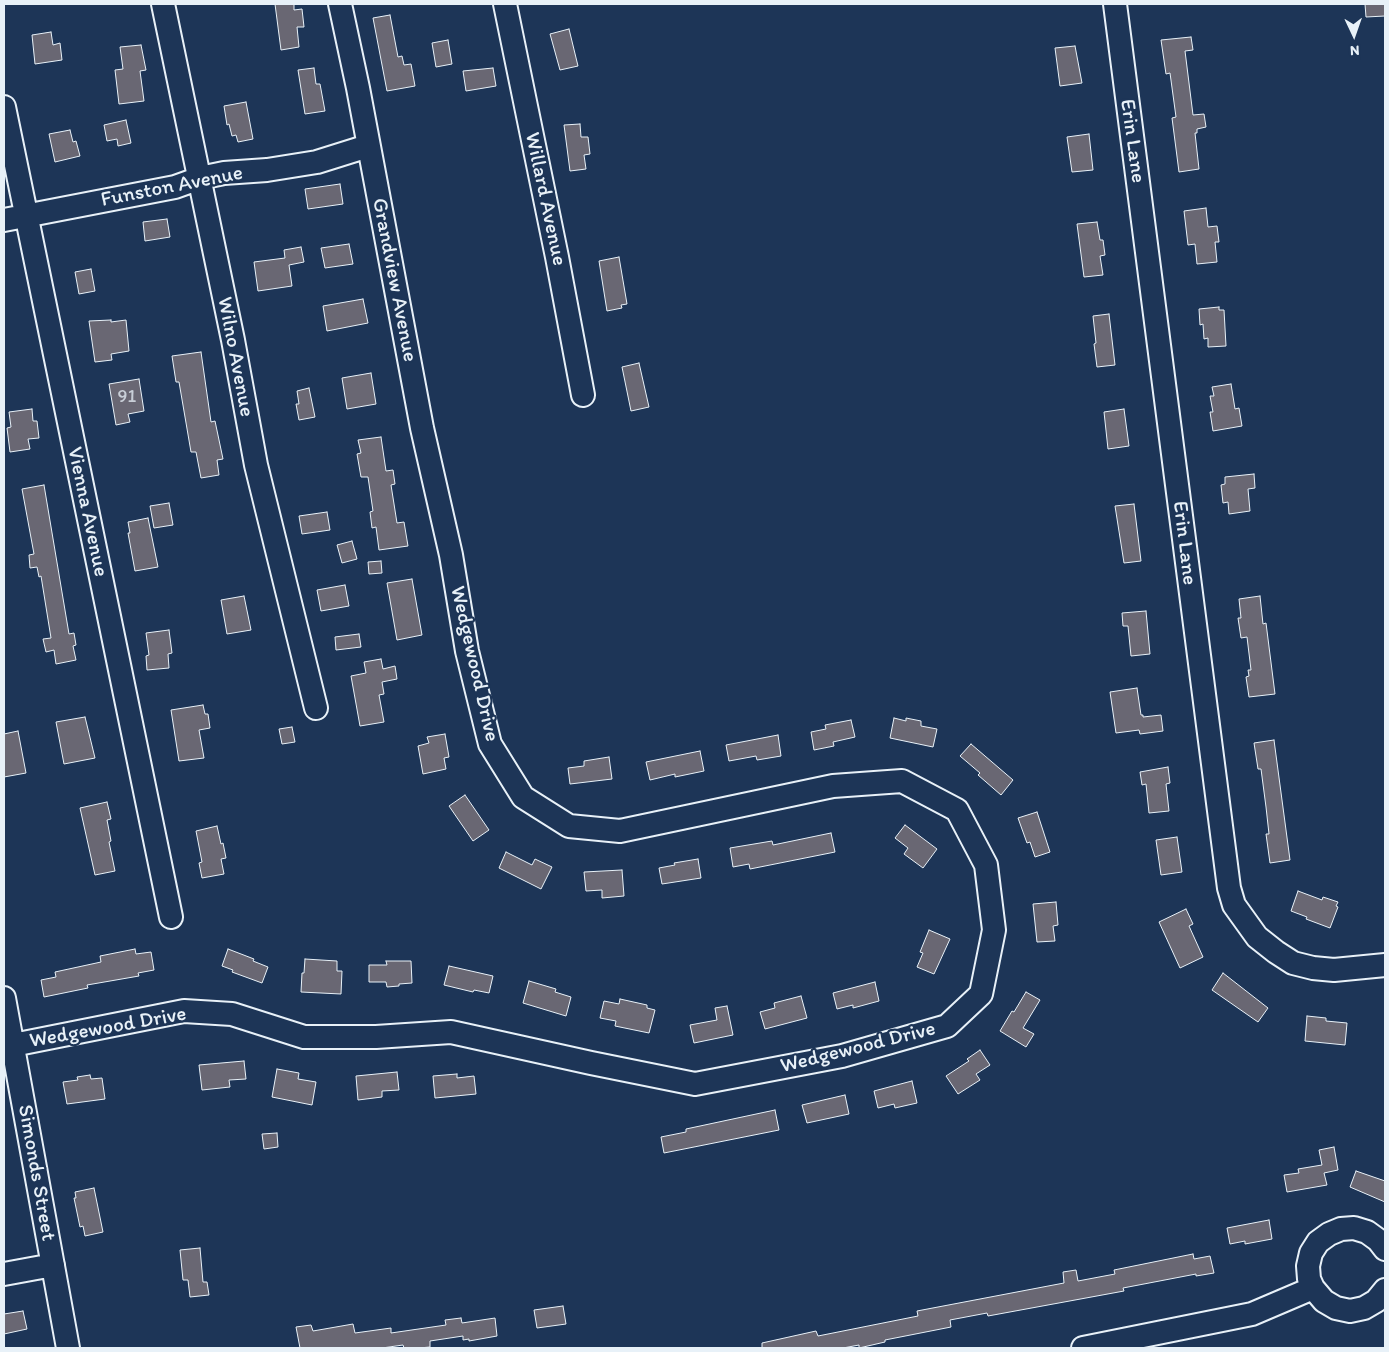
<!DOCTYPE html>
<style>
body{margin:0}
#map{position:relative;width:1389px;height:1352px;overflow:hidden;background:#1d3557;font-family:Itim,sans-serif}
canvas{display:block}
.frame{position:absolute;inset:0;border:5px solid #e8f1f8;pointer-events:none}
.north{position:absolute;left:1329px;top:10px;width:50px;height:50px;-webkit-text-stroke:4px #1d3557;paint-order:stroke;rotate:177deg;font-size:14px;font-weight:700;line-height:20px;text-align:center;color:#e8f1f8}
.north::after{content:'';display:block;margin:auto;width:18px;height:22px;background:#e8f1f8;clip-path:polygon(50% 0,100% 100%,50% 72%,0 100%)}
</style>
<div id="map">
<canvas width="1389" height="1352"></canvas>
<div class="frame"></div>
<div class="north">N</div>
</div>
<script>
const ctx = document.querySelector('canvas').getContext('2d');
ctx.lineJoin = 'round';
function fillPath(path, color) { ctx.fillStyle = color; ctx.fill(path, 'evenodd'); }
const poly = rows => new Path2D(rows.map(r => 'M' + r).join(''));
function trace(path, color, width, dash) { ctx.strokeStyle = color; ctx.lineWidth = width; ctx.lineCap = dash ? 'butt' : 'round'; ctx.setLineDash(dash || []); ctx.stroke(path); }
function write(font, color, halo, rows, align = 'center') {
  ctx.font = font + ' Itim,sans-serif'; ctx.lineWidth = 4.5; ctx.setLineDash([]); ctx.textBaseline = 'middle'; ctx.strokeStyle = halo; ctx.fillStyle = color; for (const [text, x, y, turn = 0] of rows) {
    ctx.save(); ctx.translate(x, y); ctx.rotate((+turn || 0) * Math.PI / 180); ctx.textAlign = isNaN(turn) ? turn : align; if (halo) ctx.strokeText(text, 0, 0); ctx.fillText(text, 0, 0); ctx.restore();
  }
}
const building = poly([
 [275,4,294,4,294,10,302,9,304,27,297,27,299,47,281,50,275,4],
 [1365,4,1385,4,1385,16,1366,17,1365,4],
 [390,15,398,57,402,56,404,65,411,64,415,86,387,91,373,18,390,15],
 [569,29,578,66,560,70,550,34,569,29],
 [51,32,53,45,60,43,62,60,35,64,32,35,51,32],
 [1191,37,1193,50,1185,51,1193,115,1204,114,1206,127,1197,129,1197,133,1195,133,1199,169,1179,172,1172,118,1176,117,1170,73,1166,74,1161,40,1191,37],
 [448,40,452,64,436,67,432,43,448,40],
 [141,45,146,70,140,71,144,101,119,104,115,70,123,69,120,47,141,45],
 [1075,46,1082,83,1060,86,1055,48,1075,46],
 [314,68,316,84,320,84,325,111,305,114,298,70,314,68],
 [493,68,496,86,466,91,463,71,493,68],
 [246,102,253,139,238,142,236,135,232,136,229,124,227,125,224,106,246,102],
 [126,120,131,143,118,146,117,139,107,141,104,125,126,120],
 [580,124,581,137,588,137,590,154,584,155,586,169,570,171,564,125,580,124],
 [70,130,73,142,76,141,80,156,55,162,49,134,70,130],
 [1089,134,1093,170,1072,172,1067,137,1089,134],
 [340,184,343,204,308,209,305,189,340,184],
 [1206,208,1208,227,1217,226,1219,242,1215,242,1217,262,1197,264,1195,244,1188,245,1184,211,1206,208],
 [167,219,170,237,145,241,143,222,167,219],
 [1097,222,1100,240,1103,240,1105,255,1100,256,1103,275,1084,277,1077,224,1097,222],
 [349,244,353,264,325,268,321,248,349,244],
 [301,247,304,262,289,265,292,286,258,291,254,262,285,258,284,250,301,247],
 [619,257,627,304,621,305,622,308,607,311,599,261,619,257],
 [91,269,95,291,79,294,75,272,91,269],
 [363,299,368,323,327,331,323,306,363,299],
 [1219,307,1219,310,1224,310,1226,346,1208,347,1208,338,1204,339,1203,324,1200,325,1199,309,1219,307],
 [1109,314,1115,365,1097,367,1094,344,1096,343,1093,316,1109,314],
 [111,320,111,322,126,320,129,351,111,354,112,360,95,362,89,321,111,320],
 [201,352,211,422,215,421,223,459,217,460,219,475,201,478,196,452,191,452,179,382,176,382,172,356,201,352],
 [639,363,649,407,631,411,622,367,639,363],
 [371,373,376,404,347,409,342,378,371,373],
 [139,379,144,411,128,414,130,422,116,425,109,384,139,379],
 [1231,384,1235,409,1239,408,1242,426,1213,431,1210,412,1213,412,1210,396,1214,396,1212,387,1231,384],
 [309,388,315,417,299,420,296,404,299,404,297,391,309,388],
 [32,409,33,421,37,421,39,438,28,439,30,449,10,452,7,428,11,427,9,412,32,409],
 [1124,409,1129,446,1108,449,1104,412,1124,409],
 [381,437,386,471,393,470,395,484,391,485,397,523,404,522,408,546,379,550,376,527,372,528,370,512,373,511,368,477,361,477,357,454,361,453,358,440,381,437],
 [1254,474,1255,488,1248,489,1250,511,1229,514,1228,502,1223,503,1221,485,1225,484,1225,477,1254,474],
 [44,485,69,634,74,633,76,645,73,646,76,660,56,664,54,650,46,652,43,639,51,638,41,576,39,577,37,567,30,568,29,555,34,554,22,489,44,485],
 [169,503,173,525,154,528,150,506,169,503],
 [1134,504,1141,561,1124,563,1115,506,1134,504],
 [327,512,330,530,302,534,299,516,327,512],
 [148,518,158,567,135,571,128,533,130,533,128,522,148,518],
 [352,541,357,559,342,563,337,545,352,541],
 [381,561,382,573,369,574,368,562,381,561],
 [412,579,422,635,397,640,387,583,412,579],
 [345,585,349,606,321,611,317,590,345,585],
 [244,596,251,630,227,634,221,600,244,596],
 [1260,596,1263,624,1266,623,1275,694,1249,697,1246,677,1249,676,1248,670,1251,670,1247,637,1241,638,1238,618,1241,618,1239,599,1260,596],
 [1146,611,1150,654,1131,656,1128,626,1123,626,1122,613,1146,611],
 [169,630,172,653,168,654,169,668,147,670,146,656,149,655,146,633,169,630],
 [359,634,361,647,336,650,335,637,359,634],
 [381,659,383,669,395,666,397,679,382,682,384,694,379,695,384,722,360,726,351,676,366,673,364,662,381,659],
 [1137,688,1141,715,1143,715,1143,717,1161,715,1163,731,1140,734,1139,730,1116,733,1110,692,1137,688],
 [203,705,205,714,208,714,210,728,199,730,204,758,179,761,171,710,203,705],
 [85,717,95,758,64,764,56,722,85,717],
 [894,718,906,721,906,718,921,721,921,726,937,729,933,747,890,738,894,718],
 [851,720,855,737,833,742,834,746,814,750,811,732,826,729,825,725,851,720],
 [292,727,295,742,282,744,279,729,292,727],
 [18,731,26,773,4,777,4,734,18,731],
 [445,734,449,757,444,758,446,769,423,774,418,746,429,743,427,737,445,734],
 [778,735,781,756,757,760,756,756,729,761,726,745,778,735],
 [1274,740,1290,860,1270,863,1266,834,1269,834,1266,807,1261,769,1258,769,1254,743,1274,740],
 [971,744,1013,780,1001,795,978,775,980,773,960,756,971,744],
 [700,751,704,771,675,777,675,774,650,780,646,762,700,751],
 [609,757,612,779,570,784,568,768,584,766,584,761,609,757],
 [1168,767,1170,783,1166,784,1169,811,1149,813,1146,784,1142,785,1140,772,1168,767],
 [465,795,489,830,473,841,449,806,465,795],
 [107,802,111,819,107,820,111,841,109,842,115,871,95,875,80,808,107,802],
 [1037,812,1050,852,1035,857,1030,842,1027,843,1018,818,1037,812],
 [905,825,937,849,923,868,904,854,908,848,895,838,905,825],
 [217,826,221,844,223,843,226,858,221,859,224,874,202,878,199,863,202,862,196,831,217,826],
 [831,833,835,852,750,869,749,864,733,867,730,848,772,841,773,845,831,833],
 [1177,837,1182,872,1161,875,1156,840,1177,837],
 [506,852,532,865,535,859,552,867,541,889,499,868,506,852],
 [698,859,701,878,662,884,659,868,675,865,674,863,698,859],
 [622,870,624,896,602,898,602,890,586,891,584,872,622,870],
 [1298,891,1322,900,1323,897,1338,902,1336,906,1338,907,1330,928,1306,919,1307,917,1291,911,1298,891],
 [1056,902,1058,925,1053,926,1055,941,1037,942,1033,904,1056,902],
 [1186,909,1193,924,1189,926,1203,957,1180,968,1159,922,1186,909],
 [929,930,950,939,934,974,917,967,923,953,920,952,929,930],
 [135,949,136,954,151,952,154,970,138,973,139,976,87,985,88,988,44,997,41,980,56,977,55,972,101,962,100,956,135,949],
 [228,949,254,959,253,961,268,967,262,983,232,972,233,970,222,966,228,949],
 [305,959,337,961,337,971,342,971,341,994,301,992,302,973,304,973,305,959],
 [386,961,411,961,412,983,399,984,399,986,387,987,386,982,369,982,369,965,387,965,386,961],
 [449,966,493,976,489,993,474,990,473,992,444,985,449,966],
 [1223,973,1268,1008,1258,1022,1212,990,1223,973],
 [529,981,556,989,555,992,571,997,566,1016,523,1003,529,981],
 [875,982,879,1001,853,1008,853,1005,837,1009,833,993,875,982],
 [1026,992,1040,1000,1023,1028,1034,1034,1026,1047,1000,1031,1012,1011,1014,1012,1026,992],
 [801,996,807,1018,765,1029,760,1012,775,1008,774,1003,801,996],
 [620,999,647,1005,647,1008,655,1010,649,1033,615,1026,616,1021,600,1018,604,1001,619,1004,620,999],
 [727,1006,733,1035,694,1043,690,1025,717,1020,715,1008,727,1006],
 [1307,1016,1326,1018,1326,1021,1347,1023,1345,1045,1305,1041,1307,1016],
 [980,1050,990,1065,976,1074,980,1080,958,1094,946,1076,969,1061,967,1059,980,1050],
 [244,1061,246,1079,229,1080,230,1087,202,1090,199,1065,244,1061],
 [277,1069,299,1073,298,1079,316,1082,312,1105,272,1097,277,1069],
 [397,1072,399,1090,382,1091,382,1097,358,1100,356,1076,397,1072],
 [457,1074,457,1078,474,1076,476,1094,435,1098,433,1076,457,1074],
 [90,1075,91,1079,102,1078,105,1099,67,1104,63,1082,78,1080,77,1077,90,1075],
 [912,1081,917,1103,895,1108,894,1104,878,1108,874,1091,912,1081],
 [845,1095,849,1114,807,1123,802,1105,845,1095],
 [775,1110,779,1130,664,1153,661,1137,686,1132,686,1129,775,1110],
 [277,1133,278,1147,264,1149,262,1134,277,1133],
 [1334,1147,1338,1170,1324,1173,1327,1185,1287,1192,1284,1175,1299,1173,1298,1169,1322,1165,1319,1150,1334,1147],
 [1356,1171,1385,1181,1385,1202,1350,1187,1356,1171],
 [94,1188,103,1232,85,1236,83,1226,80,1227,74,1198,76,1198,75,1192,94,1188],
 [1269,1220,1272,1239,1245,1244,1245,1241,1230,1244,1227,1228,1269,1220],
 [200,1248,203,1282,207,1282,209,1295,190,1297,188,1280,183,1280,180,1250,200,1248],
 [1193,1254,1194,1259,1210,1256,1214,1273,1196,1276,1196,1274,1123,1288,1124,1291,988,1316,987,1313,950,1320,951,1327,885,1340,885,1342,859,1348,859,1345,843,1348,762,1348,762,1343,816,1331,818,1336,918,1316,917,1311,1064,1283,1063,1272,1076,1270,1078,1281,1115,1274,1114,1270,1193,1254],
 [563,1306,566,1324,537,1328,534,1310,563,1306],
 [23,1311,27,1329,4,1334,4,1314,23,1311],
 [461,1318,462,1323,495,1318,497,1336,469,1341,469,1339,463,1340,463,1336,430,1341,430,1347,419,1348,404,1348,403,1345,382,1348,300,1348,296,1327,311,1325,313,1331,353,1324,355,1333,391,1328,391,1333,446,1325,445,1320,461,1318]
]);
fillPath(building, '#696773');
trace(building, '#e8f1f8', 1);
const minor = poly([
 [163,4,233,340,256,465,316,708],
 [505,4,557,257,583,395],
 [1115,4,1229,888,1234,905,1257,937,1276,952,1293,963,1313,968,1334,970,1385,965],
 [4,107,171,917],
 [4,220,175,187,200,178,224,173,267,170,317,162,368,146],
 [4,998,68,1348],
 [13,1045,184,1011,232,1014,304,1037,376,1037,451,1032,591,1063,695,1084,842,1056,947,1026,981,994,994,930,986,865,957,810,902,781,833,786,620,831,569,826,523,797,490,744,467,651,451,555,422,428,358,88,340,4],
 [1385,1249,1378,1240,1367,1232,1354,1228,1341,1229,1329,1234,1318,1242,1311,1253,1308,1266,1309,1279,1313,1288,1324,1301,1336,1308,1350,1311,1364,1308,1376,1301,1385,1290],
 [4,1274,53,1265],
 [1083,1348,1252,1314,1313,1288]
]);
trace(minor, '#e8f1f8', 26);
trace(minor, '#1d3557', 22);
write('19px', '#c8ced7', null, [
 ["91",127,397]
]);
write('21px', '#e8f1f8', '#1d3557', [
 ["Erin Lane",1132,141,82],
 ["Funston Avenue",172,187,-11],
 ["Willard Avenue",545,199,78],
 ["Grandview Avenue",394,280,79],
 ["Wilno Avenue",235,357,79],
 ["Vienna Avenue",87,512,78],
 ["Erin Lane",1184,543,83],
 ["Wedgewood Drive",474,664,77],
 ["Wedgewood Drive",108,1028,-10],
 ["Wedgewood Drive",858,1048,-14],
 ["Simonds Street",36,1173,80]
]);
</script>
